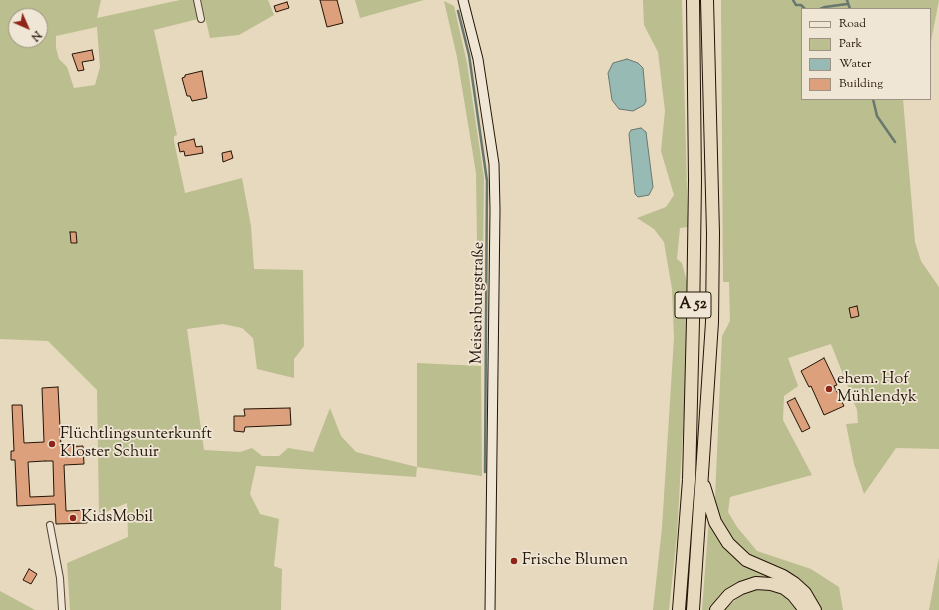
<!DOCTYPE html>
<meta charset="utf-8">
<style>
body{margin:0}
#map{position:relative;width:939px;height:610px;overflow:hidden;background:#e7d9be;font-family:"Sorts Mill Goudy",serif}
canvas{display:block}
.legend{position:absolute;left:801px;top:8px;width:130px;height:92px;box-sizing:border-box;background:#efe6d5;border:1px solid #9d9283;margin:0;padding:5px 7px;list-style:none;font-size:12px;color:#231407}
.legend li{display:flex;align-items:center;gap:8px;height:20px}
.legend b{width:20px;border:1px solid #9d9283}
.north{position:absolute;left:8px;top:8px;width:40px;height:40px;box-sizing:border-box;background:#efe6d5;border:1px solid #9d9283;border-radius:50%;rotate:135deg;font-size:11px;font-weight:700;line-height:16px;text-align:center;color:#231407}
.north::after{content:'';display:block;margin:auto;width:14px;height:18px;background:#8f2418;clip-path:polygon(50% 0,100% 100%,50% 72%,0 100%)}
</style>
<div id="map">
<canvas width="939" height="610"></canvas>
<ul class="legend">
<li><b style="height:5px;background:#efe6d5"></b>Road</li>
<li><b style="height:11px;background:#bbbe8e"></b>Park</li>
<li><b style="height:11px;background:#97bab4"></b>Water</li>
<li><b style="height:11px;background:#dda07c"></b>Building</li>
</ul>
<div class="north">N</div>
</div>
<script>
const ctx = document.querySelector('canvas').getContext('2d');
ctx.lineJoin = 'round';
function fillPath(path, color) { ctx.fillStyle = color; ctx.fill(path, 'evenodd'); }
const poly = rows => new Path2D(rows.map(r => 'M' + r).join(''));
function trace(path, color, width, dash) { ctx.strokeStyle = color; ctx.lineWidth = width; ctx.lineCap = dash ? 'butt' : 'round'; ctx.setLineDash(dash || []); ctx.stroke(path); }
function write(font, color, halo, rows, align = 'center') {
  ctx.font = font + ' "Sorts Mill Goudy",serif'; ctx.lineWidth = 3.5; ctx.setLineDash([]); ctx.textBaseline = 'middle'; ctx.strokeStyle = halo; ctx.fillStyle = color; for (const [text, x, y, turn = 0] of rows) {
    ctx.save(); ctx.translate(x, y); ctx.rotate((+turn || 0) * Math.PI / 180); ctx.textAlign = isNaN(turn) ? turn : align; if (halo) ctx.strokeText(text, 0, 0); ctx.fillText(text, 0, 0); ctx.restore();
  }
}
fillPath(poly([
 [0,0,101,0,97,18,180,0,194,0,198,19,154,30,177,135,174,136,174,141,185,193,242,178,251,226,254,269,303,270,304,346,294,359,294,378,257,369,253,338,242,328,223,324,187,329,204,450,240,452,252,448,262,456,279,456,288,448,313,452,330,408,341,436,356,452,417,467,417,363,481,366,482,476,417,467,416,477,256,466,250,494,260,514,279,519,274,566,282,569,281,610,70,610,67,563,128,537,127,503,99,515,97,390,48,341,0,339],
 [16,16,40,16,40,40,16,40],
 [97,27,100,67,95,85,74,88,67,67,59,59,56,48,56,36],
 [201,0,268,0,274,15,239,35,210,38],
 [355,0,424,0,360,18],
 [643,0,682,0,688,227,680,228,677,259,682,263,687,282,686,378,677,535,669,610,653,610,662,528,674,338,672,289,664,242,654,229,637,218,666,207,674,195,661,151,665,111,658,52,644,25],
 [721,0,939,0,930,47,930,9,802,9,802,99,903,99,915,242,921,261,939,287,939,449,896,448,864,494,854,464,846,424,858,423,857,410,831,344,788,358,798,386,784,396,783,420,812,475,730,497,728,512,737,527,757,551,811,569,839,587,843,610,821,610,811,590,797,576,750,557,729,538,718,519,715,498,722,336,730,321,729,282,723,282],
 [444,1,454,6,467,63,484,178,483,267,474,267,477,241,476,173,457,57],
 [709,517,718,538,731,555,749,567,771,578,753,579,720,597,709,610,702,610],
 [939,557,939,610,929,610],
 [763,588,785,596,796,610,724,610,743,593],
 [0,591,35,610,0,610]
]), '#bbbe8e');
const water = poly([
 [627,59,638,63,643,68,646,101,644,105,633,111,619,109,612,100,608,73,613,63,627,59],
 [641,128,646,132,653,187,649,195,638,197,635,194,629,134,631,130,641,128]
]);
fillPath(water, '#97bab4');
trace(water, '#69786f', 1);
trace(poly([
 [793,0,796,5,801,5,805,9],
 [847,0,850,9],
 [820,9,825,7,847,4],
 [458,11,469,55,487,181,485,472],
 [873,99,877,116,895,142]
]), '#69786f', 2.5);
const building = poly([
 [320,0,337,0,343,23,327,27,320,0],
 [287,2,289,8,276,12,274,6,287,2],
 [92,50,94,60,82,62,84,70,78,71,72,54,92,50],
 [202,71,207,98,192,101,190,96,187,96,182,78,185,77,185,75,202,71],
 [194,139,196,147,202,146,203,153,185,156,184,151,180,152,178,143,194,139],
 [231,151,233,158,223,162,222,153,231,151],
 [70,232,76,232,77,243,71,243,70,232],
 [857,306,859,316,851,318,849,308,857,306],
 [824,358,837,385,834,386,844,406,824,415,811,386,809,387,801,371,824,358],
 [58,387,61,447,83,446,84,464,64,465,66,511,86,510,87,523,56,524,55,504,17,506,15,460,11,460,11,451,14,451,12,405,22,405,24,443,44,442,42,388,58,387],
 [45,461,53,461,54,496,30,497,28,462,45,461],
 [795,398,810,428,802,432,787,402,795,398],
 [290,408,291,425,245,427,244,432,234,431,234,416,245,416,244,409,290,408],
 [29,569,37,574,31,584,23,580,29,569]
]);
fillPath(building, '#dda07c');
trace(building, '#231407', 1);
const minor = poly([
 [197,0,201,19],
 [50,525,60,578,62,610]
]);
const secondary = poly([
 [463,0,478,59,494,164,495,210,490,610]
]);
const motorway = poly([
 [704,486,715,522,728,543,746,560,783,576,794,583,805,593,815,610],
 [679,610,689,480,693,321,695,180,693,0],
 [693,610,712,322,713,233,707,0],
 [716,610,729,595,741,588,756,583,771,584,784,588,793,595,805,610]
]);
trace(minor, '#544535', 8);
trace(secondary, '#231407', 11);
trace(motorway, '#231407', 14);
trace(minor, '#efe6d5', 6);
trace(secondary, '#efe6d5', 9);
trace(motorway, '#e7d9be', 12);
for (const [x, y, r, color] of [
 [829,389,4,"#8f2418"],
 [52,444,4,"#8f2418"],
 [73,518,4,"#8f2418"],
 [514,561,4,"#8f2418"]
]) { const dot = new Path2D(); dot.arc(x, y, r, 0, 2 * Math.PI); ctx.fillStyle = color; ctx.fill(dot); trace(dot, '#efe6d5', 1.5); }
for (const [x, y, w] of [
 [693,305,36]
]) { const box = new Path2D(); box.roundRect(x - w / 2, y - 13, w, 26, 3); ctx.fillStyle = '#efe6d5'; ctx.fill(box); trace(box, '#231407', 1); }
write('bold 15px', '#231407', null, [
 ["A 52",693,305]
]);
write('16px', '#231407', '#efe6d5', [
 ["Meisenburgstraße",479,303,-89]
]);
write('16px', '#231407', '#efe6d5', [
 ["ehem. Hof",837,380],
 ["Mühlendyk",837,398],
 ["Flüchtlingsunterkunft",60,435],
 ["Kloster Schuir",60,453],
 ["KidsMobil",81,518],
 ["Frische Blumen",522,561]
], 'left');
</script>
